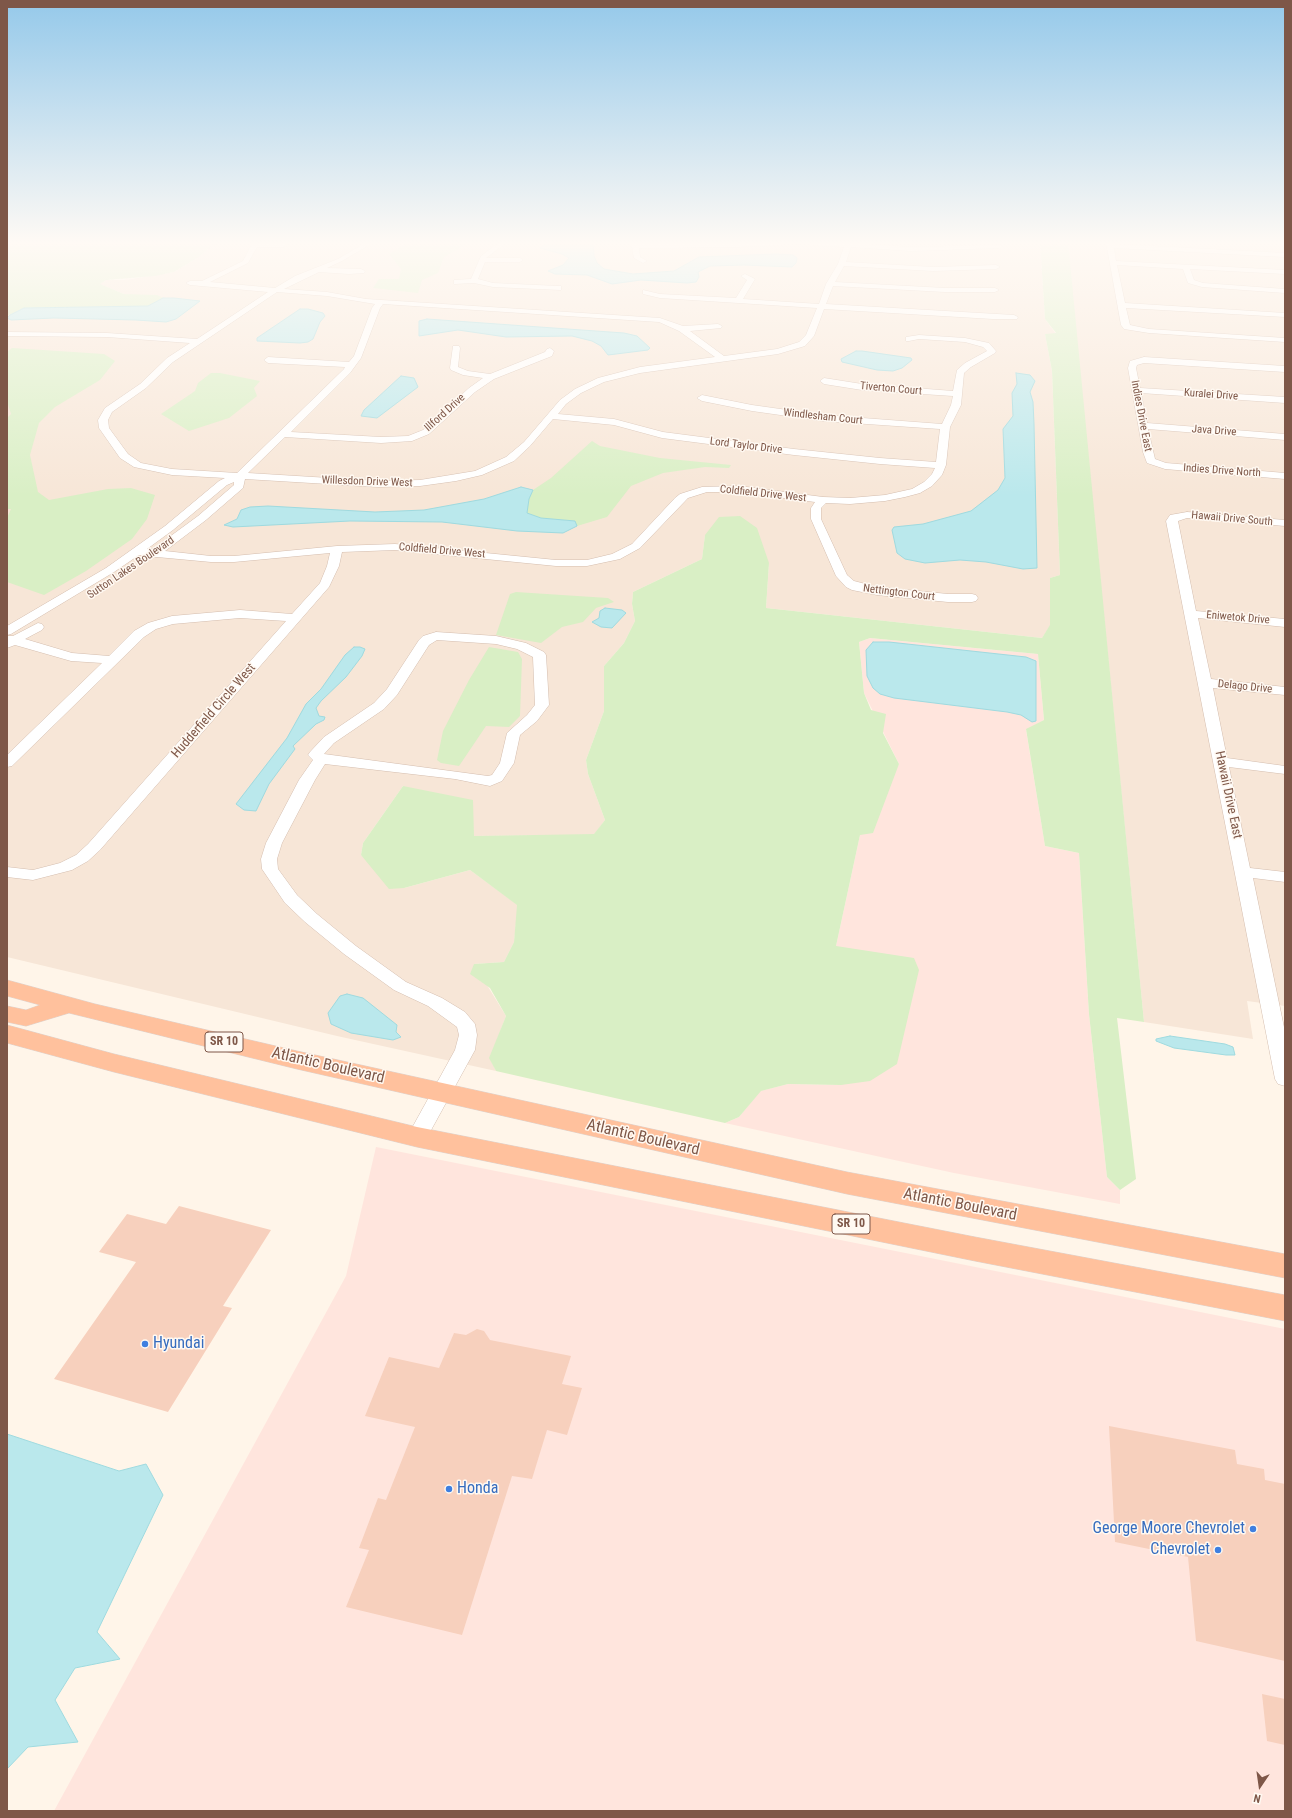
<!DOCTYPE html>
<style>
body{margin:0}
#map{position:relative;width:1292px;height:1818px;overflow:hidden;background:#fff5e9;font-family:"Roboto Condensed",sans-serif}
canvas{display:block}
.frame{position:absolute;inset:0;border:8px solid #7e5748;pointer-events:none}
.north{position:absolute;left:1240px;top:1766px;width:40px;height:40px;-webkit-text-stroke:3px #fff9f2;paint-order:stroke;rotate:193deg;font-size:11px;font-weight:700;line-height:16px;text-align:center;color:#7e5748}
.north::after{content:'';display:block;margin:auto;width:14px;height:18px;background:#7e5748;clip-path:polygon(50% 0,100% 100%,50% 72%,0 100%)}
</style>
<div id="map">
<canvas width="1292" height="1818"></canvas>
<div class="frame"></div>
<div class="north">N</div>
</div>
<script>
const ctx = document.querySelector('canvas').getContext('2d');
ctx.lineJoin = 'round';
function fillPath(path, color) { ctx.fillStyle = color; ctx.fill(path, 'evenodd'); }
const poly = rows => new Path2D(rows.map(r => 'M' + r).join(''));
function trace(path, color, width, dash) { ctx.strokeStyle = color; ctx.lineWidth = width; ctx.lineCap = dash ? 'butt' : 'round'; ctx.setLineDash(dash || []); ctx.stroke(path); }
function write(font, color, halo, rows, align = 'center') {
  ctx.font = font + ' "Roboto Condensed",sans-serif'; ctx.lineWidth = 3; ctx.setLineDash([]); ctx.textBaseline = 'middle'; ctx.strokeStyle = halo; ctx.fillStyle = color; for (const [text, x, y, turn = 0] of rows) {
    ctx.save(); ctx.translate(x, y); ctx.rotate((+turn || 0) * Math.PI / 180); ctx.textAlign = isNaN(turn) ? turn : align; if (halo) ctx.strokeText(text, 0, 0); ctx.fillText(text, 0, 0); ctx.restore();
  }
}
fillPath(poly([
 [217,242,1040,242,1045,319,1056,334,1045,334,1052,371,1060,575,1050,578,1050,626,1042,638,766,608,769,563,705,535,702,559,633,592,632,604,635,621,624,643,604,666,604,711,586,760,588,774,605,820,594,835,473,836,403,786,363,843,361,855,404,888,470,870,518,905,514,942,504,962,474,964,506,1016,490,1058,496,1071,337,1036,7,957,7,316,139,296,124,294,99,284,106,280,125,280,174,272,197,258],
 [1067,242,1285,242,1285,1006,1247,1001,1253,1039,1144,1022]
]), '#f7e6d7');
fillPath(poly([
 [870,638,1038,654,1044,720,1026,730,1045,846,1079,853,1089,1014,1107,1177,1120,1190,1120,1204,954,1173,725,1123,739,1117,760,1091,788,1084,841,1085,836,946,860,835,899,764,864,693,859,642],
 [376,1147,1285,1329,1285,1811,54,1811,346,1276]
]), '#ffe5dd');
fillPath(poly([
 [7,242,217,242,197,258,174,272,155,276,106,280,100,284,124,294,157,295,163,298,148,306,24,308,7,316],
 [408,242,470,242,444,257,438,273,422,280,418,293,373,288,379,279,399,279,401,269,389,254],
 [1040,242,1067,242,1069,252,1144,1022,1117,1018,1136,1179,1120,1190,1107,1177,1089,1014,1079,853,1045,846,1026,729,1044,720,1038,654,870,638,859,642,864,693,871,710,886,714,883,733,899,764,873,833,860,835,836,946,914,958,919,970,897,1064,870,1081,841,1085,788,1084,761,1091,739,1117,725,1123,496,1071,489,1058,506,1016,490,988,470,974,474,964,504,962,514,942,517,905,470,870,404,888,389,889,361,855,363,843,403,786,473,800,474,836,594,834,605,820,588,774,586,760,604,711,604,666,624,643,635,621,632,604,633,592,702,559,705,535,719,517,740,516,757,528,769,563,766,608,1042,638,1050,625,1050,578,1060,575,1052,371,1045,334,1056,333,1045,319],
 [12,348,104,354,115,361,100,380,55,407,39,423,30,455,38,492,49,500,108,489,131,488,155,495,147,519,132,539,86,571,44,595,7,582,7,518,11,509,7,509,7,418,11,414,7,401,7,352],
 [211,373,220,373,260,381,254,388,257,396,229,418,189,431,161,414,195,391,198,383],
 [592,441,600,446,660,458,731,465,729,468,705,467,663,473,631,486,607,517,577,526,575,521,541,518,527,513,529,499,533,490,551,478],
 [516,592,608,598,614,602,596,608,583,622,562,627,541,643,496,635,510,594],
 [489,647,518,652,522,659,520,716,509,727,486,726,459,766,441,763,437,760,443,731,469,680]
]), '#d9efc5');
const water = poly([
 [547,242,593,242,594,256,597,263,604,269,633,274,674,271,699,257,776,254,793,255,797,258,796,263,792,267,744,265,710,266,698,272,699,277,696,282,687,283,641,280,612,284,587,275,555,274,548,271,563,265,569,258,562,254,540,248,547,242],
 [163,298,174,298,200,301,176,319,166,322,136,320,54,318,11,320,7,318,10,315,24,308,148,306,163,298],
 [300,309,308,309,323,313,325,316,320,322,313,339,308,342,300,343,257,341,257,338,300,309],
 [427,319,624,333,637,336,650,348,648,350,608,355,601,346,592,341,572,336,506,337,458,330,419,336,419,321,427,319],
 [856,351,862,351,911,358,912,360,902,368,893,371,877,370,842,362,841,359,856,351],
 [1016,373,1030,375,1035,381,1030,392,1033,402,1034,424,1037,568,1023,569,986,562,960,560,925,563,905,559,897,553,892,530,894,527,923,524,971,511,998,490,1005,478,1003,429,1013,416,1012,393,1017,384,1016,373],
 [401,376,414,378,418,387,377,418,361,416,364,410,401,376],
 [521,487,533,490,529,499,527,513,541,518,575,521,577,526,563,533,517,531,442,522,350,521,233,527,224,525,237,519,241,510,250,507,268,506,375,512,424,510,484,499,521,487],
 [605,608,622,610,626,613,612,628,601,627,592,622,599,618,600,611,605,608],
 [873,642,889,642,1026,657,1036,661,1036,721,1032,722,1021,715,1007,712,894,698,880,694,873,688,867,676,866,650,873,642],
 [354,647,360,647,365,649,362,656,346,677,321,701,316,708,319,716,325,717,324,720,316,724,293,746,295,749,269,784,256,811,244,810,236,804,287,738,306,704,321,689,345,655,354,647],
 [347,994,363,998,397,1025,396,1032,401,1037,393,1040,351,1033,331,1024,328,1013,340,996,347,994],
 [1170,1036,1225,1044,1233,1047,1235,1055,1226,1055,1174,1048,1156,1041,1156,1039,1170,1036],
 [7,1434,119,1471,146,1464,163,1495,97,1632,120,1659,75,1668,55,1700,78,1742,28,1747,7,1769,7,1434]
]);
fillPath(water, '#bae8ec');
trace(water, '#9fdadf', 1);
fillPath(poly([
 [179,1206,271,1230,223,1306,232,1308,168,1412,54,1379,136,1262,99,1252,127,1214,166,1224],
 [477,1329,484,1331,490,1340,571,1356,562,1384,582,1388,567,1435,547,1430,532,1479,512,1476,462,1635,346,1607,369,1550,359,1548,378,1498,386,1500,415,1427,365,1416,389,1357,439,1368,454,1333,466,1335],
 [1109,1426,1235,1450,1237,1464,1264,1469,1265,1480,1285,1484,1285,1661,1196,1641,1188,1557,1115,1542],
 [1262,1694,1285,1699,1285,1745,1267,1741]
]), '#f7d0bd');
const minor = poly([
 [253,242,284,243,287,245,284,247,257,247,248,263,210,282,275,288,295,276,338,259,367,242,374,242,342,261,327,268,361,269,365,271,364,273,349,274,319,272,284,289,327,292,366,299,660,318,683,326,718,324,722,326,721,328,690,331,724,356,777,349,799,342,806,335,817,308,660,298,643,294,643,290,660,294,736,298,747,280,741,276,745,274,755,279,743,299,819,304,826,284,838,264,844,247,799,244,738,247,639,248,640,257,647,261,643,263,634,258,631,242,637,242,638,244,852,242,852,243,911,247,1001,245,1001,247,999,248,911,251,851,247,846,262,933,267,996,265,1000,267,996,269,933,271,844,266,835,282,945,288,995,288,999,290,995,292,945,292,833,286,826,304,1014,315,1018,317,1017,319,993,319,824,309,814,336,805,346,778,354,640,373,604,382,581,393,566,404,558,414,614,419,663,432,794,449,880,458,936,462,940,429,823,421,752,411,702,401,697,398,702,395,752,405,823,415,942,424,951,405,953,396,862,390,824,384,820,381,824,378,862,384,953,391,957,370,965,363,987,351,983,347,965,342,919,339,909,341,906,341,906,337,919,335,965,338,989,343,996,351,995,353,971,367,964,373,961,405,950,427,946,465,942,475,932,486,920,493,905,497,885,501,850,504,826,503,821,508,821,519,847,575,854,581,877,587,948,594,972,594,976,595,978,598,976,601,972,602,948,602,877,595,852,590,846,587,836,576,811,519,811,508,815,502,739,492,707,492,688,498,640,548,620,559,587,566,556,566,395,550,342,552,339,566,329,587,100,850,88,861,72,870,33,880,7,877,7,867,33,870,60,863,76,855,88,844,286,621,240,618,173,624,156,629,144,637,12,766,7,767,7,755,102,663,71,661,15,645,7,648,7,636,13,636,38,623,42,624,44,627,42,630,25,639,72,653,109,656,134,631,148,623,172,616,240,610,292,614,320,583,327,566,330,553,234,562,211,562,157,557,152,558,146,555,139,555,114,572,11,634,7,635,7,626,106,568,165,526,219,481,225,478,172,475,134,467,120,458,99,428,98,420,105,408,140,384,167,358,190,343,107,337,7,336,7,332,107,333,197,339,268,292,190,285,186,283,190,281,202,281,243,261,253,242],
 [277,292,327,296,375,304,372,308,354,356,349,362,268,357,264,360,268,363,345,367,344,369,237,473,172,469,141,463,128,454,109,428,108,420,112,412,146,388,173,362,277,292],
 [383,304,659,322,679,331,715,357,640,367,598,378,575,389,560,400,524,442,506,457,475,471,420,480,378,481,248,473,285,437,381,443,412,441,429,434,475,392,494,379,552,356,554,351,550,348,547,349,545,352,490,374,468,371,458,367,460,348,459,346,453,346,450,368,451,370,463,375,483,378,469,388,423,430,408,436,381,437,291,432,350,373,361,358,380,308,383,304],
 [553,419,614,425,662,438,794,455,880,464,935,468,932,474,924,482,912,489,885,495,850,498,823,497,739,486,702,487,680,494,675,498,632,544,612,554,587,560,556,560,395,544,337,546,234,556,211,556,165,551,206,520,243,488,245,479,378,487,420,486,456,481,482,475,514,461,530,446,553,419],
 [234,482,234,485,198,516,153,549,147,549,173,530,227,485,234,482],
 [500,242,507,242,486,258,520,258,523,260,520,262,485,262,478,279,493,283,558,286,561,286,561,290,493,287,474,283,454,284,454,280,471,279,481,256,500,242],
 [1106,242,1112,242,1113,244,1285,253,1285,257,1114,248,1116,261,1285,270,1285,274,1190,269,1194,280,1203,283,1285,289,1285,293,1202,287,1188,283,1183,269,1117,265,1125,303,1285,313,1285,317,1126,308,1130,325,1149,329,1285,338,1285,342,1149,333,1124,329,1121,325,1106,242],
 [1144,357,1285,366,1285,372,1144,363,1137,365,1136,368,1140,388,1285,397,1285,403,1141,393,1147,423,1285,434,1285,440,1148,429,1155,459,1166,463,1285,473,1285,479,1165,469,1147,463,1143,452,1128,368,1130,361,1144,357],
 [1187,512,1285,520,1285,526,1187,518,1178,521,1196,611,1285,619,1285,627,1198,618,1211,679,1285,687,1285,695,1213,688,1227,758,1285,766,1285,774,1229,767,1250,868,1285,872,1285,882,1253,878,1285,1032,1285,1086,1278,1084,1275,1079,1166,521,1170,515,1187,512],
 [436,632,496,636,526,643,544,652,546,655,549,705,537,721,520,735,514,763,502,781,490,786,455,779,325,764,315,780,282,843,277,859,278,869,297,895,317,914,356,946,406,982,442,998,465,1012,475,1024,477,1035,475,1050,424,1143,417,1145,410,1143,407,1137,455,1050,459,1035,457,1027,428,1006,394,990,344,954,305,922,285,903,262,869,261,859,266,843,299,780,313,760,308,755,310,752,324,737,374,703,387,689,419,640,423,636,436,632],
 [437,640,496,644,517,649,533,657,535,705,527,715,507,733,500,763,492,775,488,776,324,754,334,743,384,709,397,695,429,645,437,640]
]);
const trunk = poly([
 [7,980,95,1004,297,1051,847,1172,1285,1254,1285,1278,847,1194,297,1069,69,1013,26,1026,7,1022,7,1006,26,1010,40,1005,7,996,7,980],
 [7,1025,114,1054,417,1127,975,1237,1285,1295,1285,1321,975,1261,417,1147,114,1072,7,1043,7,1025]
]);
trace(minor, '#d5beaf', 1);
trace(trunk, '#ddd3cf', 1);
fillPath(minor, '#fff');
fillPath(trunk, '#ffc19d');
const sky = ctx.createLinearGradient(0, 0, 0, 496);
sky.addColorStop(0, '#95c9ea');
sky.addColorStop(0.49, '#fffaf5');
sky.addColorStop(1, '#fffaf500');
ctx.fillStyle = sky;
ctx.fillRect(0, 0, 1292, 496);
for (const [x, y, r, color] of [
 [145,1344,4,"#3f7fe0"],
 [449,1489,4,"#3f7fe0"],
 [1253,1529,4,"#3f7fe0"],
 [1218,1550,4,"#3f7fe0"]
]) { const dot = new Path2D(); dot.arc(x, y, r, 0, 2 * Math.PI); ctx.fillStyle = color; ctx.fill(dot); trace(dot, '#fff9f2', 1.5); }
write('11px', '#7e5748', '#fff9f2', [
 ["Tiverton Court",891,389,5],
 ["Kuralei Drive",1211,395,4],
 ["Illford Drive",445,413,-42],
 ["Indies Drive East",1141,416,79],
 ["Windlesham Court",823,417,6],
 ["Java Drive",1214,431,4],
 ["Lord Taylor Drive",746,446,7],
 ["Indies Drive North",1222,471,4],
 ["Willesdon Drive West",367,482,2],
 ["Coldfield Drive West",763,494,6],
 ["Hawaii Drive South",1232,519,5],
 ["Coldfield Drive West",442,551,5],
 ["Sutton Lakes Boulevard",131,568,-34],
 ["Nettington Court",899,593,7],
 ["Eniwetok Drive",1238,618,5],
 ["Delago Drive",1245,687,6]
]);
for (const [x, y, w] of [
 [224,1042,38],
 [851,1224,38]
]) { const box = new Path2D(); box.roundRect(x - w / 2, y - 10, w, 20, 3); ctx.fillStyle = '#fff9f2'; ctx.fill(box); trace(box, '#7e5748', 1); }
write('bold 12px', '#7e5748', null, [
 ["SR 10",224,1042],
 ["SR 10",851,1224]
]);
write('13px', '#7e5748', '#fff9f2', [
 ["Hudderfield Circle West",214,711,-49],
 ["Hawaii Drive East",1228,795,78]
]);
write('16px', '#7e5748', '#fff9f2', [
 ["Atlantic Boulevard",328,1066,13],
 ["Atlantic Boulevard",643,1138,13],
 ["Atlantic Boulevard",960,1205,11]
]);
write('16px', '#366cbe', '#fff9f2', [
 ["Hyundai",153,1344],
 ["Honda",457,1489],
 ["George Moore Chevrolet",1245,1529,"right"],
 ["Chevrolet",1210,1550,"right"]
], 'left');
</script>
